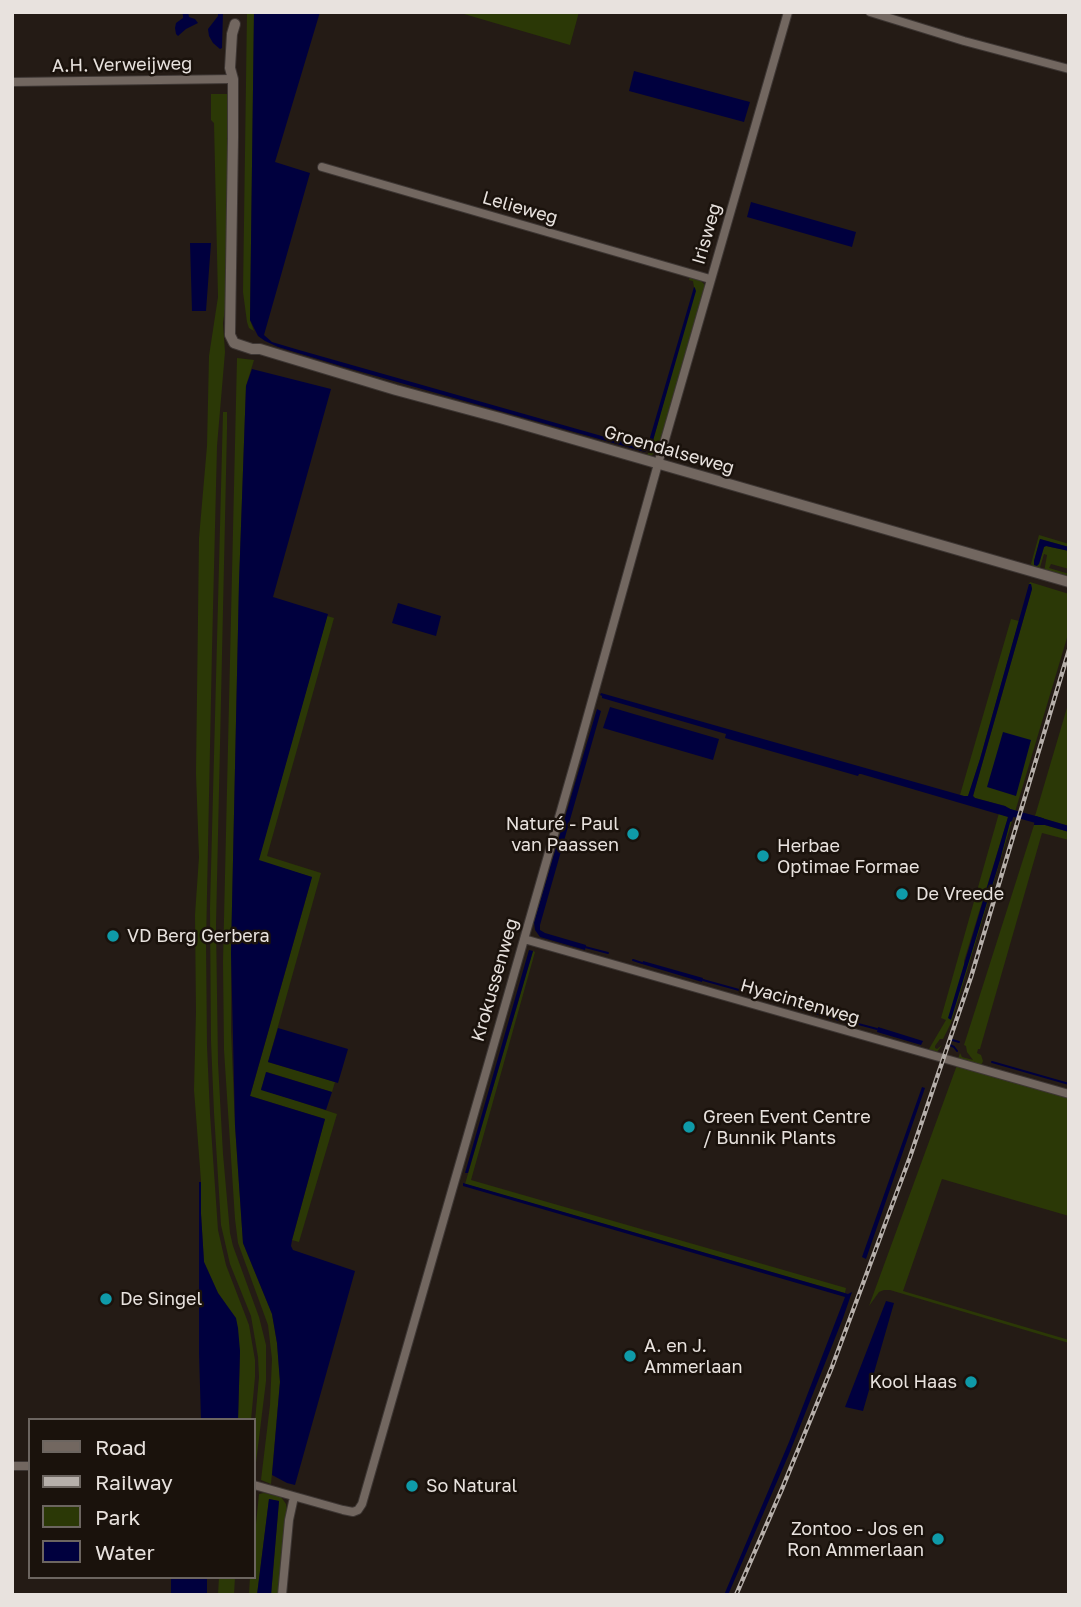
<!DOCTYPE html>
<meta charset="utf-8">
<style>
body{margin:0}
#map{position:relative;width:1081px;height:1607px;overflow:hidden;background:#241b15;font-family:"Golos Text",sans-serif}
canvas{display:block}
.frame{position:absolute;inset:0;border:14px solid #e8e2de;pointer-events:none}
.legend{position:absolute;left:28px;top:1418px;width:228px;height:161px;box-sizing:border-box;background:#1a120c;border:2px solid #6c6560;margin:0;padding:9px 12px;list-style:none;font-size:21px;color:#e8e2de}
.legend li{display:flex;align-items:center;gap:14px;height:35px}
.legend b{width:35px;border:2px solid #6c6560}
</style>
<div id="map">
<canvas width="1081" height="1607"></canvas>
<div class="frame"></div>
<ul class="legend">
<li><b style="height:9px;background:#726760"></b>Road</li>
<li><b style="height:9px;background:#b6afaa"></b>Railway</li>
<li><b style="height:19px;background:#2b3806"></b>Park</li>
<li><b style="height:19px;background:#00003e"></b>Water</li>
</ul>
</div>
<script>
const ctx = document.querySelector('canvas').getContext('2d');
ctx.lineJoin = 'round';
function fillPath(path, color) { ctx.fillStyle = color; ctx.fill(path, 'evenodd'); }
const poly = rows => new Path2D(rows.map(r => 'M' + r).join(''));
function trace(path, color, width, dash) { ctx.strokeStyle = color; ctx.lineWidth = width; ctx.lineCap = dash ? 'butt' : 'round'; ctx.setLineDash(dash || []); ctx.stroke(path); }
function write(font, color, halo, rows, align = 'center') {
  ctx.font = font + ' "Golos Text",sans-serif'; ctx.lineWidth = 5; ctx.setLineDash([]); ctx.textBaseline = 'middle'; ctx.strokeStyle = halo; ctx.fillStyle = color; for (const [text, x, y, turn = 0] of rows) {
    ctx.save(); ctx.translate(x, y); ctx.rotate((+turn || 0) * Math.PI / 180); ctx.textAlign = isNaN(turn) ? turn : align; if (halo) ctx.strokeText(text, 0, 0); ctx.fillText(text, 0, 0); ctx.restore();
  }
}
fillPath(poly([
 [247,12,254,12,250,320,254,331,249,328,247,322,243,292],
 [465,12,579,12,570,45,464,14],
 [211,94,230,94,228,288,223,323,225,352,217,446,212,649,206,943,207,1046,210,1114,218,1230,226,1265,249,1325,255,1360,255,1377,251,1420,238,1420,240,1351,225,1303,218,1293,204,1262,201,1214,201,1181,194,1090,196,1012,195,915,199,857,196,773,199,538,207,446,209,356,218,297,214,123,211,120],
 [690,276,700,280,704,284,704,290,658,449,651,456,646,457,651,448,695,288,694,287,693,281,689,280],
 [237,358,254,360,246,386,239,583,231,953,231,1030,235,1125,243,1243,272,1314,277,1343,280,1382,271,1484,261,1480,270,1405,272,1359,268,1325,238,1243,235,1219,224,1050,223,962],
 [223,412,227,412,227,429,216,925,218,1063,223,1154,230,1233,233,1246,259,1317,266,1345,266,1381,254,1479,254,1432,259,1377,258,1357,251,1316,230,1264,221,1225,214,1113,211,1041,210,908],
 [1039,535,1069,544,1069,547,1040,539,1034,561,1035,565,1039,564,1044,547,1046,546,1069,551,1069,569,1051,564,1049,568,1069,574,1069,579,1044,572,1047,555,1044,554,1039,571,1032,566,1031,564],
 [1030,582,1069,594,1069,631,1015,812,1005,806,975,798,973,796,1032,589,1031,584,1029,584],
 [327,616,334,618,267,856,321,873,268,1062,335,1082,332,1092,267,1072,261,1089,337,1114,299,1242,292,1240,325,1119,250,1096,312,877,258,861],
 [1011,619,1019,621,980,759,970,791,968,796,964,796,960,795],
 [1069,701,1069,826,1035,816],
 [999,813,1008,817,1007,821,964,961,964,966,950,1019,1000,860,1010,822,1012,821,953,1019,943,1039,940,1039,935,1046,935,1048,937,1049,942,1045,937,1052,929,1049,946,1020,941,1018],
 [1034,825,1045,825,1069,832,1069,840,1042,833,980,1049,978,1049,977,1053,981,1055,983,1061,981,1066,958,1059,960,1053,962,1057,973,1060,967,1052,966,1046,964,1045],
 [533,951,535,952,471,1180,846,1288,845,1293,465,1184],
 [957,1065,1069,1098,1069,1216,942,1179,903,1291,1069,1340,1069,1343,890,1290,884,1290,879,1292,869,1306],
 [264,1493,281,1497,286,1504,287,1511,279,1595,271,1595,279,1501,269,1499,257,1595,249,1595,250,1577,254,1577,254,1544,259,1494],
 [219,1577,235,1577,234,1595,218,1595]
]), '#2b3806');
fillPath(poly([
 [181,12,188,12,189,17,195,19,198,23,186,29,178,36,176,34,175,28,176,23,183,18,183,15],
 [218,12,223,12,222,48,220,49,213,43,209,36,208,29,218,16],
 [254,12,320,12,275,162,310,173,264,335,272,342,299,350,644,448,649,441,694,287,695,288,696,291,652,444,648,450,645,452,344,367,278,347,265,341,258,336,250,320],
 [634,71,750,102,744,122,629,91],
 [751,202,856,232,852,247,747,217],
 [190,243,211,243,206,311,192,311],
 [252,369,331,389,273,597,328,614,259,860,312,877,250,1096,325,1119,292,1240,291,1246,293,1250,355,1271,295,1485,287,1483,272,1475,280,1382,277,1343,272,1314,243,1243,235,1125,231,953,239,583,246,386],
 [1040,539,1069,547,1069,551,1046,546,1044,547,1039,564,1037,566,1034,565,1034,561],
 [1029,584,1031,584,1032,589,973,796,975,798,1005,806,1015,812,1012,821,1010,822,1000,860,951,1020,948,1018,1008,817,861,774,859,774,858,776,725,738,726,734,602,698,602,696,600,695,601,693,964,796,968,796,980,759],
 [398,603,441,616,436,636,392,623],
 [610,707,719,739,713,760,603,728],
 [597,709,601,711,540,925,540,930,545,933,586,945,585,950,540,937,535,930,534,922],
 [1003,732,1031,740,1016,796,987,787],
 [1035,816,1069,826,1069,832,1045,825,1034,825],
 [529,950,533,951,468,1173,465,1173],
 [643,961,703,978,702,982,642,964],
 [796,1004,848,1019,846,1023,794,1008],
 [878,1027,923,1041,921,1045,877,1032],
 [278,1028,348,1049,338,1083,268,1062],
 [266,1072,332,1092,326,1110,261,1090],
 [922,1087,925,1088,866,1259,862,1257],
 [199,1182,201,1182,201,1214,204,1262,218,1293,236,1318,238,1328,240,1351,238,1420,201,1420,199,1353],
 [463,1183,848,1294,852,1292,843,1318,789,1454,728,1595,724,1595,789,1442,845,1297,463,1186],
 [886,1301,894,1303,863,1411,845,1407],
 [269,1499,279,1501,271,1595,257,1595],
 [171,1577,207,1577,207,1595,171,1595]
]), '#00003e');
fillPath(poly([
 [1017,809,1019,813,1016,823,1013,825,1004,861,960,1003,954,1021,951,1023],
 [854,1297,847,1319,792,1455,753,1549,731,1595,800,1434]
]), '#241b15');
trace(poly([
 [585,947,608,953],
 [633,960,642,963],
 [703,980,739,990],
 [781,1002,795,1006],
 [847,1021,877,1029],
 [949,1039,959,1042],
 [948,1044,954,1047,957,1051],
 [992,1062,1069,1084]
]), '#00003e', 2);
trace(poly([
 [1005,811,1041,821]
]), '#00003e', 7);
const minor = poly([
 [870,12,964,41,1069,69],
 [12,82,233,79],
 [322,167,710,279],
 [524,939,1069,1094],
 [12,1466,30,1466],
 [254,1485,343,1510,353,1512,358,1510,362,1504,576,758,658,464,788,12],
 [282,1595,289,1520,294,1497]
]);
const tertiary = poly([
 [235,24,232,34,230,68,233,79,233,138,230,335,234,343,252,349,260,349,396,390,500,418,1069,582]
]);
trace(minor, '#3d3633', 10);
trace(tertiary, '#3d3633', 12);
trace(minor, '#726760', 8);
trace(tertiary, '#726760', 10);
const rail = poly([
 [736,1595,782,1489,832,1367,910,1157,971,977,1069,650]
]);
trace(rail, '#b6afaa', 4.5);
trace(rail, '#1a120c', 2, [5]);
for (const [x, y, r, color] of [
 [633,834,7,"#0f9aa8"],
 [763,856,7,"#0f9aa8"],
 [902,894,7,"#0f9aa8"],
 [113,936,7,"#0f9aa8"],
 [689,1127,7,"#0f9aa8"],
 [106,1299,7,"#0f9aa8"],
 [630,1356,7,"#0f9aa8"],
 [971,1382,7,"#0f9aa8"],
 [412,1486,7,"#0f9aa8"],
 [938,1539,7,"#0f9aa8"]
]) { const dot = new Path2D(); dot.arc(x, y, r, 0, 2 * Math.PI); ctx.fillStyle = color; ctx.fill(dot); trace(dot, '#1a120c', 2.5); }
write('18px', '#e8e2de', '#1a120c', [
 ["A.H. Verweijweg",122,65,-1],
 ["Lelieweg",520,208,16],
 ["Irisweg",707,234,-74],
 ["Groendalseweg",669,450,16],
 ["Krokussenweg",495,980,-74],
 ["Hyacintenweg",800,1002,16]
]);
write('18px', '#e8e2de', '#1a120c', [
 ["Naturé - Paul",619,824,"right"],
 ["van Paassen",619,845,"right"],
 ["Herbae",777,846],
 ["Optimae Formae",777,867],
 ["De Vreede",916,894],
 ["VD Berg Gerbera",127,936],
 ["Green Event Centre",703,1117],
 ["/ Bunnik Plants",703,1138],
 ["De Singel",120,1299],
 ["A. en J.",644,1346],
 ["Ammerlaan",644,1367],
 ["Kool Haas",957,1382,"right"],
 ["So Natural",426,1486],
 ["Zontoo - Jos en",924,1529,"right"],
 ["Ron Ammerlaan",924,1550,"right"]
], 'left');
</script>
